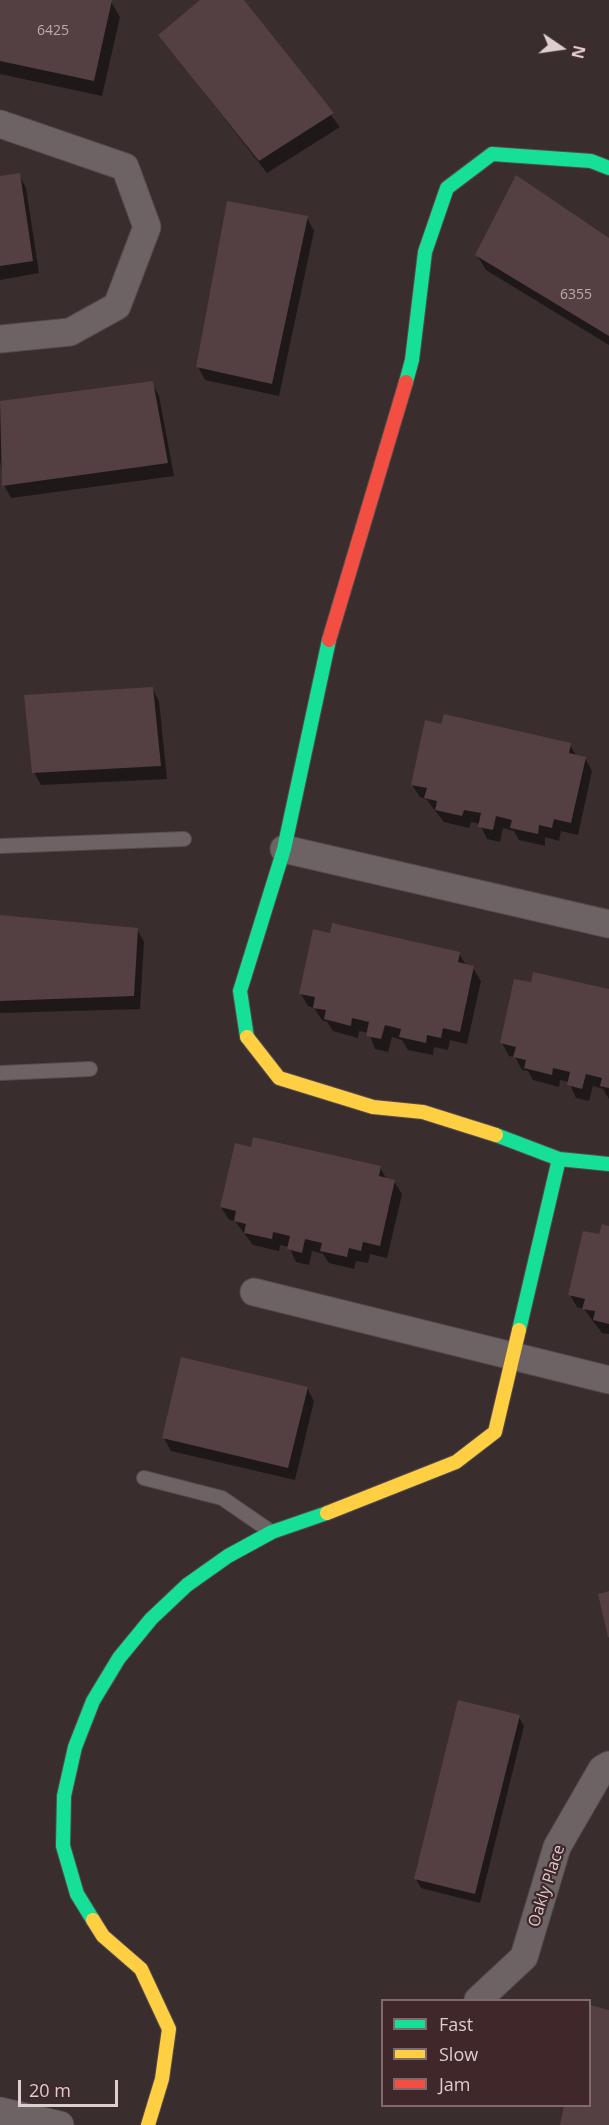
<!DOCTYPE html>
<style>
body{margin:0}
#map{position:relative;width:609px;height:2125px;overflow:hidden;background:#392d2e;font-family:"Open Sans",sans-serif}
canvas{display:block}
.legend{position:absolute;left:381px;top:1999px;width:210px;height:108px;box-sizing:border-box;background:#3f272a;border:2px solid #7f6a6c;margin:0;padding:8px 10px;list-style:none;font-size:18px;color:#dececf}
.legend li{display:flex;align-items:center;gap:12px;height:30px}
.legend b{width:30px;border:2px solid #7f6a6c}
.north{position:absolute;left:531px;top:18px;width:60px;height:60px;-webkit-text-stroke:4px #3f272a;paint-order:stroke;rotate:103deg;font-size:16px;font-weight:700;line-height:24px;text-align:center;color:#dececf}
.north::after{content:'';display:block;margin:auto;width:21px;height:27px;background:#dececf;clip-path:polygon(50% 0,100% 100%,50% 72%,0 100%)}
.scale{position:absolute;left:18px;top:2080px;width:100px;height:27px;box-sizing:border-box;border:3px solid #dececf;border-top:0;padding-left:8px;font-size:18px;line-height:21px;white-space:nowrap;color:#dececf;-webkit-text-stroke:4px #3f272a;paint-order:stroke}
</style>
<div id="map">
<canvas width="609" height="2125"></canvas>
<ul class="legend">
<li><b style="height:8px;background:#16e098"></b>Fast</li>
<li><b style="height:8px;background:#ffcf43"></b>Slow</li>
<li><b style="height:8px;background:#f24e42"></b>Jam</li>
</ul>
<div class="north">N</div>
<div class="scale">20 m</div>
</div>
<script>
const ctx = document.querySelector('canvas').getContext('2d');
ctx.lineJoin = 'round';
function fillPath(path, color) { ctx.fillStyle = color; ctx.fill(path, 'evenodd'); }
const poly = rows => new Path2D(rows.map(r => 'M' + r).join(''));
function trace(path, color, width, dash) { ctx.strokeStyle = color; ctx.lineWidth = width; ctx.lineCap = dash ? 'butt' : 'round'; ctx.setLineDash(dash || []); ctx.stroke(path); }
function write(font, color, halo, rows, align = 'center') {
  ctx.font = font + ' "Open Sans",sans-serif'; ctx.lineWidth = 4.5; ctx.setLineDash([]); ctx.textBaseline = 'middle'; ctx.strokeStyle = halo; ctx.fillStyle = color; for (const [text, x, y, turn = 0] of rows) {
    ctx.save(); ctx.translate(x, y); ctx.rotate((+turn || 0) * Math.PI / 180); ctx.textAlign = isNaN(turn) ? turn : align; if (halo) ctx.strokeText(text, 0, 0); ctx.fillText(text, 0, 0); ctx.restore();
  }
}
fillPath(poly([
 [0,0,111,2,120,17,102,96,0,74],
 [202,0,242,0,340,127,267,173,160,36],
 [19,175,26,188,39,273,0,280,0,177],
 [307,218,314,231,279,396,205,380,198,367],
 [609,239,609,345,486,270,477,255],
 [152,383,159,396,174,476,11,498,4,485,0,460,0,403],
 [152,688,159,701,167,779,41,785,34,772],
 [570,745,577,757,585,758,592,771,578,835,561,831,559,841,545,837,545,846,519,840,514,831,503,828,500,842,487,839,480,824,471,822,469,828,444,822,426,799,420,797,412,785],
 [0,917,137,929,144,942,140,1009,0,1013],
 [459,954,467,966,473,968,481,981,467,1044,450,1040,448,1050,434,1047,433,1055,408,1050,402,1040,392,1037,388,1052,375,1049,369,1033,359,1031,358,1038,333,1031,327,1022,322,1020,314,1008,308,1006,301,994],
 [609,991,609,1099,603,1089,593,1086,589,1101,576,1098,569,1082,560,1080,559,1087,533,1080,528,1071,522,1070,515,1057,509,1056,502,1043],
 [380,1167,387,1180,394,1181,402,1194,387,1258,370,1254,368,1263,356,1261,354,1269,329,1263,323,1254,312,1251,309,1265,296,1262,289,1247,280,1245,279,1251,253,1245,235,1221,229,1220,221,1207],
 [609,1227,609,1334,602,1333,584,1309,577,1307,570,1295,600,1236],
 [307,1388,314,1401,295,1480,171,1451,164,1438],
 [519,1717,524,1726,480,1903,421,1888,416,1879],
 [590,2007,609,2012,609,2125,562,2125,566,2106,590,2106]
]), '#0007');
fillPath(poly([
 [0,0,112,0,94,81,0,61],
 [200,0,244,0,334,113,259,161,158,35],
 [20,173,33,261,0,266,0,176],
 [516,175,609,238,609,336,475,255],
 [227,201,308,216,272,384,196,367],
 [153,381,168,463,2,486,0,401],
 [153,687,161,766,32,773,24,695],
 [444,714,571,743,569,753,586,757,571,823,554,819,552,828,539,825,538,834,510,828,512,820,496,816,493,830,478,827,481,813,464,810,462,816,435,810,437,801,424,798,427,788,411,785,425,720,441,724],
 [0,915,138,928,134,996,0,1001],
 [332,923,460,952,458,962,474,966,460,1032,443,1028,441,1038,427,1035,426,1043,399,1037,401,1029,385,1025,381,1039,366,1036,369,1022,352,1018,351,1026,324,1019,326,1010,313,1008,315,997,299,994,313,929,330,933],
 [533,972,609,989,609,1088,600,1086,602,1078,586,1074,582,1089,567,1085,570,1072,553,1068,552,1075,524,1068,526,1060,513,1057,516,1047,500,1043,514,979,531,982],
 [253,1137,381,1166,379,1176,395,1180,380,1246,363,1242,361,1251,349,1248,347,1257,320,1251,322,1243,305,1239,302,1253,287,1249,290,1236,273,1232,272,1239,244,1233,246,1224,234,1221,236,1211,220,1207,235,1143,251,1147],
 [602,1224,609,1226,609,1324,593,1320,595,1311,582,1309,585,1299,568,1295,583,1231,599,1234],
 [181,1357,308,1387,288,1468,162,1438],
 [609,1591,609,1637,608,1637,598,1594],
 [458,1700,520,1715,475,1894,414,1879],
 [590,2005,609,2010,609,2125,560,2125,564,2106,590,2106]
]), '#543f42');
const lane = poly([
 [0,846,184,839],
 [0,1073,90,1069],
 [144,1478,222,1498,270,1531]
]);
const street = poly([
 [0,124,125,167,147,227,117,306,70,332,0,339],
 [284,849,609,924],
 [254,1292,609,1380],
 [478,2000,524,1957,557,1847,602,1769,609,1765],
 [0,2111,60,2125]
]);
const fast = poly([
 [406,382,412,360,425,252,447,188,492,154,591,161,609,168],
 [247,1037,240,991,284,849,329,640],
 [496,1135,559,1159,609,1164],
 [519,1330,559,1159],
 [93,1920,77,1894,63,1846,64,1796,75,1747,93,1701,119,1658,151,1619,187,1585,228,1556,272,1532,327,1513]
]);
const slow = poly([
 [247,1037,279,1078,373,1107,423,1112,496,1135],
 [327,1513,456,1462,495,1432,519,1330],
 [93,1920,103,1936,141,1969,169,2029,162,2079,148,2125]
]);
const jam = poly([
 [329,640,406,382]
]);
trace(lane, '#554b4c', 16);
trace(street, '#554b4c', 29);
trace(fast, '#554b4c', 16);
trace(slow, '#554b4c', 16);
trace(jam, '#554b4c', 16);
trace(lane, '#6e6364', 14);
trace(street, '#6e6364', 27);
trace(fast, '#16e098', 14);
trace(slow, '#ffcf43', 14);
trace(jam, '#f24e42', 14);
write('14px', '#bcaaac', null, [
 ["6425",53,31],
 ["6355",576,295]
]);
write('16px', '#dececf', '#3f272a', [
 ["Oakly Place",547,1886,-72]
]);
</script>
